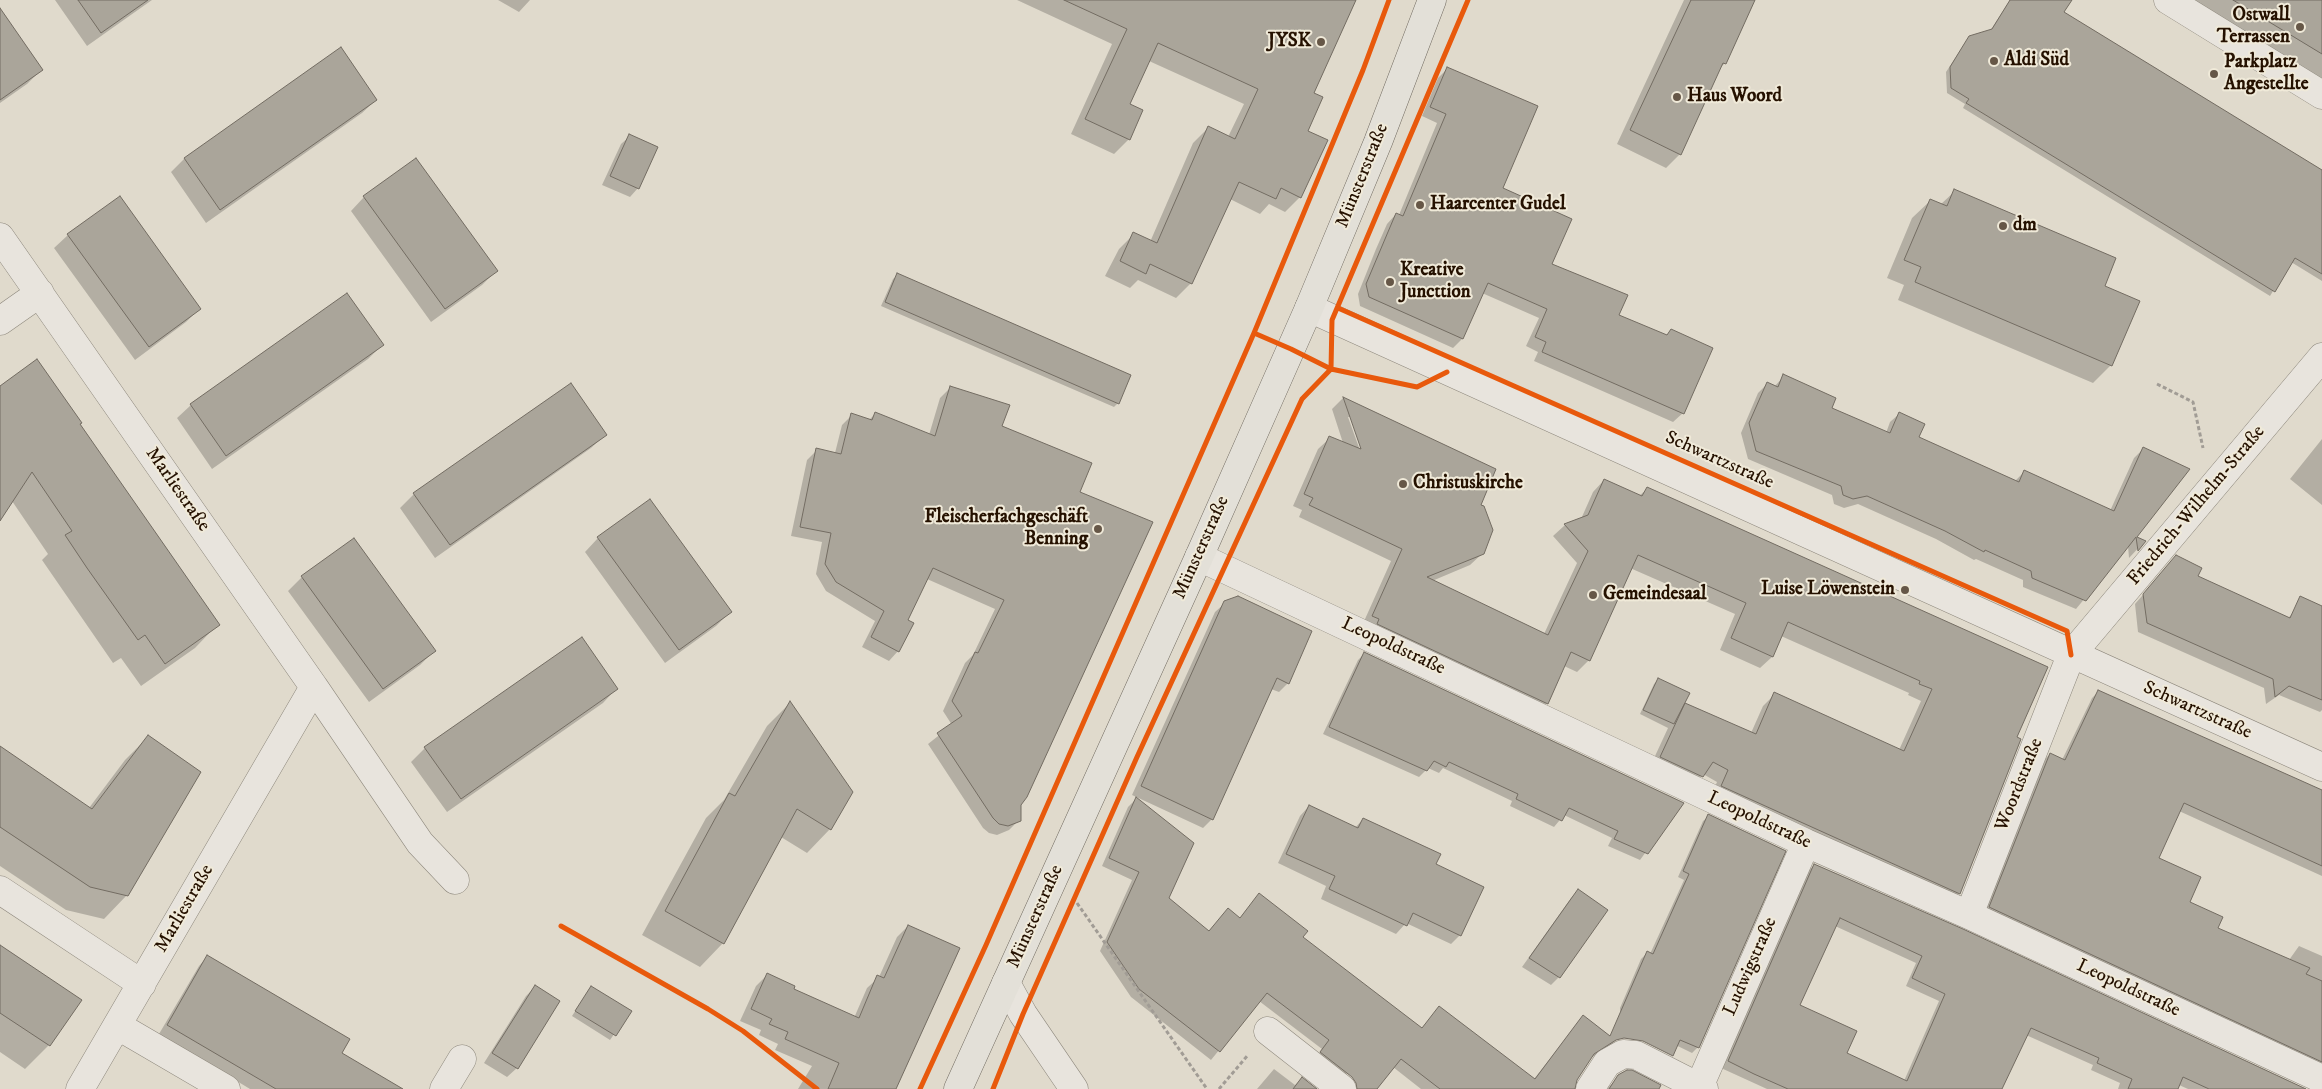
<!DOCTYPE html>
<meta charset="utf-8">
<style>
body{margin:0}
canvas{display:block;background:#e0dacc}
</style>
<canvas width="2322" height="1089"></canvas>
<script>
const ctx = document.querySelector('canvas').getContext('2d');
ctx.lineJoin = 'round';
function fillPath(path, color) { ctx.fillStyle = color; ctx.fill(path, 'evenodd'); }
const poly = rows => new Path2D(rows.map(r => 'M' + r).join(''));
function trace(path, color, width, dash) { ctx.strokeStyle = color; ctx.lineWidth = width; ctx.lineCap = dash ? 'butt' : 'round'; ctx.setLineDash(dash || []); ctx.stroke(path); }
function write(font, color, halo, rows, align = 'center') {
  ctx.font = font + ' "IM FELL DW Pica",serif'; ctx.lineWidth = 4; ctx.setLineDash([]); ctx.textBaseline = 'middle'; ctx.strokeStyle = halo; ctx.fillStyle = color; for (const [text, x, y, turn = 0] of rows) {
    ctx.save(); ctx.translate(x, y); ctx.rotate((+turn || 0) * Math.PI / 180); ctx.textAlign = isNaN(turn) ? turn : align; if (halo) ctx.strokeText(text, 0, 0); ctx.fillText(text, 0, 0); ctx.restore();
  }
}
fillPath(poly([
 [55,0,152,0,87,46],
 [498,0,530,0,519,12],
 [1017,0,1341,0,1313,94,1306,131,1300,197,1285,212,1269,204,1260,214,1230,199,1191,283,1176,298,1138,280,1130,288,1105,276,1119,249,1134,234,1150,242,1193,143,1208,128,1228,137,1244,104,1149,61,1128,104,1129,139,1114,154,1071,134,1112,44],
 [1684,0,1753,0,1725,63,1719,69,1680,154,1666,168,1617,144],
 [2010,0,2070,0,2063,13,2322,172,2322,281,2291,262,2270,296,1963,108,1965,104,1947,93,1946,72,1969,37,1990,31],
 [2170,0,2322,0,2322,82],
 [0,11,41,70,27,84,0,103],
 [1447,69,1502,188,1551,265,1618,315,1665,336,1671,331,1683,413,1673,422,1534,361,1538,352,1526,346,1539,318,1482,293,1462,339,1453,348,1360,306,1358,294,1376,249,1387,224,1396,214,1399,215,1437,123,1422,116,1438,78],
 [376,100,362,113,206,223,171,172,184,159],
 [630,136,638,188,630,197,602,185,621,144],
 [1955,191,2103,286,2111,365,2093,383,1898,300,1904,285,1887,278,1912,218,1930,201,1940,205],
 [364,197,496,271,482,285,431,322,351,211],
 [68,235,200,308,186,322,135,360,54,248],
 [898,275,1118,403,1114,407,881,306,893,279],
 [382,345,368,359,212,469,177,418,191,405],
 [1784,376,1830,408,1886,433,1890,422,1899,414,1917,438,2015,481,2024,472,2110,511,2134,458,2143,449,2135,537,2144,542,2129,558,2128,546,2076,609,2023,587,2023,580,1976,559,1974,560,1936,539,1858,504,1844,508,1834,504,1832,495,1748,459,1741,433,1758,393,1767,384,1774,387],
 [0,387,79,425,218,624,195,648,141,686,121,658,113,663,42,560,48,554,12,501,0,519],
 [950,388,1078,493,1020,805,1019,820,1009,830,997,835,989,833,983,828,928,744,952,725,943,711,965,663,973,655,995,609,927,579,906,621,898,651,889,661,862,647,875,621,826,591,816,574,822,542,791,536,807,460,817,450,835,453,842,425,852,415,868,421,875,414,929,435,940,398],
 [1343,398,1495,470,1479,505,1483,553,1470,565,1432,581,1544,634,1577,563,1553,536,1565,525,1581,519,1593,492,1604,480,1639,496,1647,489,2015,738,1959,893,1948,905,1710,798,1717,782,1703,774,1690,788,1649,769,1668,728,1640,714,1654,684,1658,680,1681,708,1685,704,1751,733,1763,706,1775,694,1899,750,1921,701,1908,695,1909,693,1781,636,1772,657,1760,668,1720,650,1735,614,1630,568,1589,660,1577,672,1564,666,1547,703,1535,715,1361,628,1391,561,1299,517,1302,510,1293,506,1318,449,1330,438,1343,443,1332,409],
 [1348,417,1351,417,1364,455,1362,456],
 [605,435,591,448,435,558,400,508,414,494],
 [2322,439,2322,505,2290,479],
 [598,538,730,612,716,626,665,663,585,552],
 [2176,557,2196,577,2288,618,2293,613,2322,629,2322,710,2320,712,2279,695,2266,704,2264,688,2138,632,2135,604],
 [302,577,434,651,420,665,369,702,288,591],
 [1225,603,1288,683,1279,692,1271,689,1212,819,1203,828,1132,795,1215,612],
 [1364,654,1682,803,1640,860,1608,846,1612,838,1564,815,1554,827,1510,806,1512,801,1443,768,1439,773,1428,768,1419,777,1323,734,1358,660],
 [616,689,603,703,447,812,411,762,425,748],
 [2099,691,2322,792,2322,876,2179,811,2157,859,2188,903,2216,928,2289,960,2299,946,2322,956,2322,1072,1983,914,2043,761,2050,754,2062,760,2092,698],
 [790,703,830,829,807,853,781,837,723,943,700,967,642,935,706,818,724,800,767,726],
 [148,737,127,895,104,919,66,910,0,866,0,747,89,808,125,760],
 [1136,799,1167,898,1208,932,1228,909,1239,919,1259,895,1301,937,1421,1029,1439,1008,1534,1079,1583,1017,1616,1040,1608,1048,1589,1059,1564,1089,1421,1089,1393,1067,1373,1089,1347,1073,1339,1081,1313,1061,1322,1049,1259,1001,1211,1060,1131,997,1100,951,1132,880,1102,866,1128,807],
 [1309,806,1355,828,1363,819,1460,935,1451,944,1406,923,1396,934,1321,899,1326,886,1278,863,1300,816],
 [1709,816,1698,1047,1692,1053,1620,1018,1620,1008,1641,959,1647,953,1650,954,1684,880,1678,877,1703,821],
 [1814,865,2303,1089,2188,1089,2179,1085,2177,1089,2118,1089,2120,1083,2091,1070,2093,1065,2026,1035,2001,1089,1767,1089,1721,1068,1807,872],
 [1835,926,1916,963,1906,986,1939,1001,1904,1081,1846,1054,1799,1006],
 [1579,890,1559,977,1551,985,1522,967,1571,898],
 [908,926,895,1089,798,1089,812,1066,775,1050,778,1044,759,1035,761,1030,740,1021,756,986,767,975,792,989,854,1018,867,988,879,977,897,937],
 [0,946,80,1000,49,1045,25,1069,0,1052],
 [207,957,340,1053,390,1089,250,1089,159,1034,199,966],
 [535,987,517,1068,507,1077,484,1063,526,996],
 [591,987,630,1011,610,1040,572,1016],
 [1274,1069,1295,1085,1302,1079,1315,1089,1257,1089],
 [1619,1076,1658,1089,1607,1089]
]), '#0003');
const building = poly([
 [78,0,148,0,101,33,78,0],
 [1064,0,1356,0,1314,93,1323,97,1308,131,1328,140,1301,198,1281,188,1276,199,1239,182,1192,284,1150,264,1146,274,1120,261,1133,232,1157,243,1208,126,1235,139,1258,89,1158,43,1130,104,1143,110,1130,140,1085,119,1127,29,1064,0],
 [1691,0,1755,0,1726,64,1723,63,1681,155,1630,130,1691,0],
 [2010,0,2072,0,2064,12,2322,170,2322,274,2295,258,2275,292,1966,103,1969,99,1951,88,1950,67,1969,36,1992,29,2010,0],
 [2233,0,2322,0,2322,54,2233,0],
 [0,8,43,70,0,100,0,8],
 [341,47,377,100,220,210,184,158,341,47],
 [1447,67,1538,106,1503,188,1572,219,1552,264,1628,295,1619,315,1667,335,1671,329,1713,348,1684,414,1542,352,1546,342,1535,337,1547,309,1488,283,1463,339,1369,297,1366,284,1385,239,1396,213,1403,216,1446,114,1430,107,1447,67],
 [629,134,658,147,639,189,610,176,629,134],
 [416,158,498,271,445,309,363,196,416,158],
 [1954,189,2116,258,2105,286,2140,301,2112,366,1915,282,1921,267,1904,260,1930,199,1947,206,1954,189],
 [120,196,201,309,149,347,67,234,120,196],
 [897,273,1131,375,1119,404,885,302,897,273],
 [347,293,384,345,226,456,190,404,347,293],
 [37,359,82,423,80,424,220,625,165,664,145,635,138,640,87,568,65,535,72,531,32,472,0,521,0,386,37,359],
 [1783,374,1836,398,1832,408,1890,433,1899,412,1925,424,1919,437,2019,482,2024,470,2114,511,2143,447,2190,469,2137,537,2146,541,2138,551,2136,537,2086,601,2032,578,2031,571,1985,550,1984,552,1945,531,1867,496,1853,499,1843,495,1841,486,1756,451,1749,423,1767,382,1778,387,1783,374],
 [571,383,607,435,450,545,413,493,571,383],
 [950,386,1010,405,1002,426,1092,463,1080,492,1153,522,1027,797,1021,805,1021,821,1008,826,999,824,993,818,937,733,962,716,952,701,975,652,978,653,1004,600,933,568,908,620,914,623,899,652,871,637,884,611,836,582,825,564,831,533,800,527,816,448,841,454,851,413,872,420,875,412,935,436,950,386],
 [1343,397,1496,469,1481,505,1484,506,1493,530,1484,554,1427,577,1548,635,1588,551,1564,524,1588,515,1604,479,1642,496,1647,487,2048,667,2017,737,2021,739,1960,894,1721,786,1728,770,1713,762,1703,777,1660,757,1685,703,1756,734,1774,692,1904,751,1932,689,1919,684,1920,681,1788,622,1773,657,1731,638,1746,603,1638,555,1590,661,1571,652,1548,704,1377,624,1379,619,1372,616,1402,549,1309,505,1313,498,1304,494,1329,436,1361,449,1343,397],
 [650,499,732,612,679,650,597,537,650,499],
 [354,538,436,651,383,689,301,576,354,538],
 [2176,555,2202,568,2198,576,2290,618,2300,596,2322,606,2322,700,2289,686,2275,697,2273,679,2147,623,2143,594,2176,555],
 [1238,596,1312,631,1289,684,1277,678,1213,820,1141,786,1224,601,1238,596],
 [582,637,618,689,461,799,424,747,582,637],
 [1364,652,1684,803,1648,854,1614,839,1618,831,1569,808,1562,821,1516,799,1518,794,1449,762,1446,767,1434,761,1427,771,1329,727,1364,652],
 [1658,678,1690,693,1674,724,1643,710,1658,678],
 [2098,690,2322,790,2322,866,2184,803,2159,858,2201,877,2190,902,2223,917,2218,928,2310,968,2306,974,2322,981,2322,1062,1989,907,2050,753,2065,760,2098,690],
 [790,701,853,792,831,830,797,809,724,944,665,911,729,793,735,796,790,701],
 [148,735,201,772,128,896,90,887,0,827,0,746,92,809,148,735],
 [1136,797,1194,843,1169,898,1209,931,1228,908,1240,918,1259,893,1308,931,1303,937,1422,1028,1439,1006,1535,1079,1583,1015,1610,1036,1647,951,1653,954,1678,898,1689,874,1683,871,1708,814,1786,851,1699,1048,1680,1040,1673,1056,1643,1041,1624,1038,1616,1040,1594,1054,1577,1080,1575,1089,1440,1089,1401,1059,1377,1089,1357,1089,1356,1083,1352,1077,1320,1052,1329,1040,1267,993,1220,1052,1139,989,1107,942,1139,872,1109,858,1136,797],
 [1309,805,1358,828,1363,818,1441,854,1436,864,1484,887,1461,936,1413,913,1407,926,1329,889,1335,876,1286,854,1309,805],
 [1814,864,1963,929,2306,1089,2209,1089,2183,1077,2178,1089,2128,1089,2132,1079,2097,1063,2099,1058,2031,1028,2002,1089,1788,1089,1754,1074,1728,1061,1814,864],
 [1840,918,1922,956,1912,978,1945,994,1907,1081,1847,1053,1857,1031,1800,1005,1840,918],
 [1578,889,1608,910,1560,978,1529,958,1578,889],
 [908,925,960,948,896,1089,828,1089,839,1063,785,1039,788,1032,769,1024,772,1019,751,1009,767,973,795,986,794,989,859,1018,877,975,884,978,908,925],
 [0,945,82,1000,50,1046,0,1013,0,945],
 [207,955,350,1039,342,1053,403,1089,276,1089,167,1025,207,955],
 [535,985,560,1001,518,1069,492,1053,535,985],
 [591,986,632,1011,616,1036,575,1011,591,986],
 [1627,1070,1632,1070,1661,1085,1659,1089,1609,1089,1618,1075,1627,1070],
 [1302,1077,1317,1089,1293,1089,1302,1077]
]);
fillPath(building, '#aaa59a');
trace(building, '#736c62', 1);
const minor = poly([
 [2168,0,2322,95],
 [0,237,314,687,80,1089],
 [1309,308,2322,767],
 [0,321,40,293],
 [1199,557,1806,843,1969,915,2322,1079],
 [314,687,420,843,455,880],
 [0,890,142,984],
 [1969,915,2071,655,2322,357],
 [1006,983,1023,1014,1074,1089],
 [118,1026,226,1089],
 [1268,1031,1342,1089],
 [444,1089,462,1059],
 [1590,1089,1607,1063,1623,1054,1636,1055,1699,1087],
 [1704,1089,1699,1087,1806,843]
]);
const major = poly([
 [958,1089,1199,557,1309,308,1378,142,1432,0]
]);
trace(minor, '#8e887d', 29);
trace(major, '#736c62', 29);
trace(poly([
 [2157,384,2193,402,2203,448],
 [1077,903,1207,1089],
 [1219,1089,1248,1055]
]), '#a19c95', 3, [4, 2.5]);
trace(minor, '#e8e4dd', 28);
trace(major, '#e3e0d8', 28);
trace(poly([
 [1338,308,2067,631,2071,655],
 [1254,333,1291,349,1331,369,1417,387,1447,372],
 [561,926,708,1009,743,1031,817,1089],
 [920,1089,986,945,1254,333,1363,70,1389,0],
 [993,1089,1023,1014,1137,757,1302,399,1331,369,1332,320,1468,0]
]), '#e8590c', 5);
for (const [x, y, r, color] of [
 [2300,27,5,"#665747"],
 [1321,42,5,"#665747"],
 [1994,61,5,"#665747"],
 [2214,74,5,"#665747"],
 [1677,97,5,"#665747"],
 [1420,205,5,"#665747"],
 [2003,226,5,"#665747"],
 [1390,282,5,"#665747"],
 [1403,484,5,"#665747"],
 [1098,529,5,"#665747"],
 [1905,590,5,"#665747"],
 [1593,595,5,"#665747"]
]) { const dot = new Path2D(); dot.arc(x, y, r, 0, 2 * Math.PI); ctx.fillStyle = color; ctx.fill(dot); trace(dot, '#f0ead9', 2); }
write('bold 19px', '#251100', '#f0ead9', [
 ["Ostwall",2290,16,"right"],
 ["Terrassen",2290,38,"right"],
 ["JYSK",1311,42,"right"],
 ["Aldi Süd",2004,61],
 ["Parkplatz",2224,63],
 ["Angestellte",2224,85],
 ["Haus Woord",1687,97],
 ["Haarcenter Gudel",1430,205],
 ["dm",2013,226],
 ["Kreative",1400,271],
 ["Juncttion",1400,293],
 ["Christuskirche",1413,484],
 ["Fleischerfachgeschäft",1088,518,"right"],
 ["Benning",1088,540,"right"],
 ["Luise Löwenstein",1895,590,"right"],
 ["Gemeindesaal",1603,595]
], 'left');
write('19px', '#251100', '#f0ead9', [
 ["Münsterstraße",1363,176,-68],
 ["Schwartzstraße",1719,461,24],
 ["Marliestraße",177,490,55],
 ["Friedrich-Wilhelm-Straße",2197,506,-50],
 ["Münsterstraße",1202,548,-66],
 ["Leopoldstraße",1393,647,25],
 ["Schwartzstraße",2197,711,24],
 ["Woordstraße",2020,785,-68],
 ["Leopoldstraße",1759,821,25],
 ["Marliestraße",185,909,-60],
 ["Münsterstraße",1036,917,-66],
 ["Ludwigstraße",1751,967,-66],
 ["Leopoldstraße",2128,989,25]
]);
</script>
